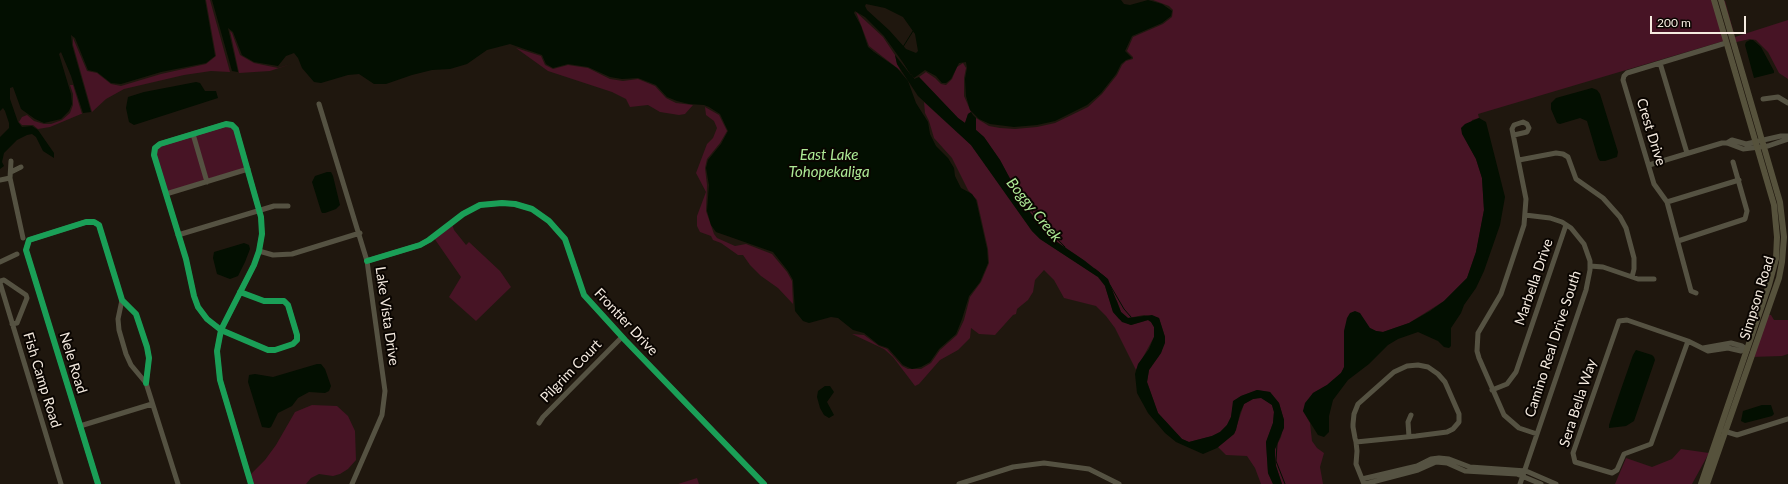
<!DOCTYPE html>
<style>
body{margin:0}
#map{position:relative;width:1788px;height:484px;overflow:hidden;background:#1f170e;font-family:Lato,sans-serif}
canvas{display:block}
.scale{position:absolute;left:1650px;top:16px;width:96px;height:18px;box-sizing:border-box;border:2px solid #f5ebe0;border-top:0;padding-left:5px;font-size:12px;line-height:14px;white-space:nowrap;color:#f5ebe0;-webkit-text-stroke:3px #0a0501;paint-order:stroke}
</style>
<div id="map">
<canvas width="1788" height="484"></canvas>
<div class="scale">200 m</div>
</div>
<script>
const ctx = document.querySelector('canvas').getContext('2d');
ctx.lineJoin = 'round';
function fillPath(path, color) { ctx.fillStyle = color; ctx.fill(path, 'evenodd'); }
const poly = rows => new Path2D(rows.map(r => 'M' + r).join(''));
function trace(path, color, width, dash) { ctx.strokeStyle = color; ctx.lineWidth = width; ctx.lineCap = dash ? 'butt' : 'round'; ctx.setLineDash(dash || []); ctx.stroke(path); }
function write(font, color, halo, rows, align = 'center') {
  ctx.font = font + ' Lato,sans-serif'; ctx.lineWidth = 4; ctx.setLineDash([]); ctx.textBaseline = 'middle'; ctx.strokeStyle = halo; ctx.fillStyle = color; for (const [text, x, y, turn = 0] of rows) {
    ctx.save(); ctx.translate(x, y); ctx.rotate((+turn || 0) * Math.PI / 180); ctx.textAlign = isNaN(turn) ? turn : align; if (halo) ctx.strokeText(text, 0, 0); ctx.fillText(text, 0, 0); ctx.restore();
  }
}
fillPath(poly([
 [206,0,210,0,230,72,211,71,184,75,124,89,106,99,92,112,73,45,73,38,87,71,97,73,111,84,121,86,161,74,206,64,216,56],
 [1153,0,1716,0,1727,40,1478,114,1479,118,1472,120,1467,142,1476,159,1482,178,1484,210,1476,252,1467,278,1444,301,1409,323,1383,332,1376,331,1370,328,1341,373,1327,385,1313,393,1303,411,1310,423,1312,441,1317,448,1324,453,1320,467,1323,484,1282,484,1276,466,1275,456,1275,449,1281,437,1284,420,1279,403,1270,392,1257,390,1241,396,1234,401,1231,417,1227,425,1220,432,1212,436,1189,442,1182,439,1158,413,1147,382,1149,370,1161,353,1165,337,1159,318,1144,315,1128,318,1121,312,1117,301,1085,261,1054,240,1042,229,1022,201,1000,160,984,137,976,130,976,118,989,126,1000,128,1015,129,1037,127,1055,123,1088,107,1102,94,1117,75,1122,65,1126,61,1133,59,1133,57,1127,51,1133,37,1163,24,1172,17,1173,10,1169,6],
 [1719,0,1725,1,1735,37,1788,20,1788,79,1779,73,1768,52,1756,40,1750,39,1732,43],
 [856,12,883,37,895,55,897,64,901,71,869,46],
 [230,31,232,33,240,55,254,63,278,68,291,64,270,71,239,73],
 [516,48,541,56,545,65,553,69,568,65,588,68,610,79,623,81,638,79,655,86,666,98,676,103,693,105,685,114,679,115,660,112,648,105,630,107,626,99,612,92,548,71],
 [963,63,966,68,964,78,964,96,971,112,968,114,965,123,958,118,919,77,926,72,935,78,941,84,946,85,952,79,957,67],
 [70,85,73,85,82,114,91,114,81,114,50,127,38,129,33,125,22,125,19,122,22,117,27,115,34,121,44,124,51,124,62,120,70,113,73,105,73,94],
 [924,102,971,145,1032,231,1040,239,1098,277,1105,286,1113,312,1119,319,1131,325,1148,320,1151,322,1154,327,1154,337,1136,370,1115,328,1106,316,1096,306,1064,298,1054,280,1044,270,1035,280,1033,292,1028,300,1017,309,1016,314,1013,315,995,335,979,334,971,328,970,338,958,350,940,360,919,384,915,386,893,357,884,349,852,334,864,335,879,346,887,349,902,366,908,369,921,369,931,363,940,350,957,335,964,320,970,297,981,282,989,263,988,249,977,200,968,190,952,158,934,138,929,121,925,113],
 [705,107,719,115,727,131,720,143,707,159,705,168,707,185,706,211,714,234,717,238,735,246,746,244,772,254,787,272,792,281,793,304,778,288,761,276,750,265,743,255,738,255,721,243,713,240,711,236,700,232,697,226,697,216,706,192,696,173,707,144,713,138,717,128,714,121,706,115],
 [226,126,231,126,234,130,246,168,208,179,195,135],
 [192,136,205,180,167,192,156,155,156,149,161,146],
 [452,224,454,230,466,245,469,242,500,271,511,287,476,321,449,297,461,277,434,238],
 [1767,315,1771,315,1774,320,1788,320,1788,354,1782,356,1750,357],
 [1261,397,1272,405,1274,412,1273,423,1266,442,1268,473,1273,484,1261,484,1255,468,1247,456,1226,455,1218,447,1234,434,1244,404,1253,399],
 [312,405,337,406,348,416,355,431,356,460,348,469,340,474,333,476,319,474,311,478,306,484,253,484,250,475,265,460,276,445,295,412],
 [1681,449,1709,453,1692,484,1615,484,1626,458,1652,467,1672,459],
 [697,478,699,484,678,484]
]), '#471425');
fillPath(poly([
 [0,0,205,0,215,56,206,63,161,72,121,84,111,83,97,72,88,70,75,38,71,35,72,45,91,112,83,113,71,76,61,52,59,54,71,94,72,104,69,111,61,119,44,123,35,119,21,109,13,87,10,88,10,99,18,122,22,127,32,126,38,130,54,153,54,158,43,151,36,137,32,134,27,135,17,140,4,153,2,162,4,166,0,169,0,137,9,128,9,123,5,111,3,108,0,111],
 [212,0,1121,0,1124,4,1130,5,1148,0,1162,4,1172,11,1171,16,1162,23,1132,36,1125,51,1132,58,1126,60,1121,64,1116,74,1101,93,1087,105,1055,121,1037,125,1014,127,990,124,979,119,970,110,966,96,965,79,967,68,966,62,959,63,951,79,946,83,942,83,936,76,925,70,914,78,884,36,865,17,855,11,854,13,861,26,868,47,874,52,897,68,908,81,916,103,928,122,930,134,936,146,948,158,954,168,955,176,961,188,972,194,976,200,987,249,988,263,980,282,969,296,962,319,956,334,939,349,930,362,921,367,912,369,903,365,888,348,879,345,864,333,853,330,838,318,831,317,809,323,803,321,795,311,793,280,788,271,773,252,716,232,711,225,707,211,709,185,706,168,708,160,721,144,728,131,720,114,709,107,704,105,689,104,677,101,667,97,656,85,638,78,622,79,610,77,588,67,568,64,553,68,546,64,542,55,510,44,487,50,467,64,450,69,432,70,412,75,386,84,374,84,359,74,348,75,321,83,314,82,302,68,298,58,294,53,286,56,278,66,254,62,242,55,233,32,228,28,238,72,232,71],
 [866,4,885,8,903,17,915,34,918,51,916,53,906,49,889,30,867,10,865,6],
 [1750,40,1753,40,1761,47,1774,71,1774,73,1754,78,1745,45,1746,42],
 [895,55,914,79,919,77,958,118,965,123,968,114,971,112,973,115,976,118,976,130,984,137,1000,160,1022,201,1042,229,1054,240,1085,261,1108,279,1121,312,1128,318,1152,315,1159,318,1165,337,1165,343,1161,353,1149,370,1147,382,1158,413,1182,439,1189,442,1212,436,1220,432,1227,425,1231,417,1233,401,1241,396,1257,390,1270,392,1279,403,1284,420,1284,428,1275,449,1275,456,1276,466,1282,484,1273,484,1268,473,1266,442,1273,423,1274,412,1272,405,1261,398,1253,399,1244,404,1240,413,1236,430,1234,434,1217,448,1203,454,1176,442,1165,433,1148,413,1137,393,1135,374,1138,364,1149,349,1154,337,1154,327,1151,322,1148,320,1131,325,1122,322,1113,312,1105,286,1098,277,1040,239,1032,231,971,145,918,96,897,64],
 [196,82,200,83,205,91,216,91,218,98,134,125,129,122,126,108,128,97,144,92],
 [1592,88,1597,90,1600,94,1618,152,1617,157,1605,161,1600,161,1598,158,1587,121,1580,118,1560,124,1557,123,1551,109,1551,103,1556,98],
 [1479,118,1486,122,1505,197,1500,225,1484,271,1476,288,1464,305,1461,313,1451,328,1451,346,1449,348,1444,347,1438,341,1418,332,1398,339,1388,345,1369,364,1348,380,1333,400,1329,416,1329,432,1324,437,1318,435,1303,411,1305,403,1313,393,1327,385,1341,373,1344,367,1344,331,1347,318,1350,313,1355,311,1360,313,1370,328,1376,331,1383,332,1409,323,1430,311,1444,301,1467,278,1476,252,1484,210,1482,178,1476,159,1462,134,1461,128,1465,124],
 [327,172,331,172,333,176,340,205,336,209,325,213,322,213,321,211,312,182,315,176],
 [244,243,249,245,250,249,245,262,238,276,230,279,217,274,213,258,214,252],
 [1636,350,1652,355,1654,357,1655,360,1634,421,1626,426,1609,428,1609,425,1619,395,1633,355],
 [317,364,321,364,325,369,331,386,329,391,325,393,309,392,298,398,292,406,278,413,271,427,269,428,262,427,248,382,249,375,255,374,273,377],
 [825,386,830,386,834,392,827,402,834,415,829,418,824,415,820,408,817,397,818,391],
 [1762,405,1771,405,1774,414,1772,416,1745,423,1741,421,1743,411]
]), '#030f01');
trace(poly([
 [903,47,913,31],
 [904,63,915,81],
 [1012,182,1036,217,1065,247],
 [1095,269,1106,278],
 [1110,285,1124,309,1131,317],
 [1277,444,1276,461,1285,484]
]), '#030f01', 1);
trace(poly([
 [1660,63,1687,153],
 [1763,99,1778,97,1788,103],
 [319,104,367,261,385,391,382,415,352,484],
 [193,134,207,182],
 [1514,135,1527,132,1529,128,1527,124,1523,122,1514,125,1512,129,1526,199,1524,225,1501,294,1478,333,1477,351,1479,358,1504,415,1519,428,1537,434],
 [1727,143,1732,140,1746,144,1781,136,1788,136],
 [1519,160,1556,153,1563,154,1568,157,1576,179,1603,198,1620,217,1626,228,1634,258,1634,269,1632,277],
 [11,161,10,178,23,238],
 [1649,165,1722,143,1727,143,1743,149,1768,146,1788,139],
 [11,172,21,167],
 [0,180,10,178],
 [166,194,248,169],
 [1667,202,1739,180],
 [178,235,274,206,288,206],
 [1678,241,1745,219,1747,211,1733,162],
 [259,251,273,255,292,254,360,233],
 [367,261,420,245,429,240,463,214,480,205,502,203,515,204,532,209,549,221,565,239,584,295,625,340,764,484],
 [0,262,17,254],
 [1590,266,1603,267,1638,279,1654,279],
 [0,281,4,280,26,295,27,298,17,323,12,324],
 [0,283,61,484],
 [240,292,264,301,284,301,288,305,297,335,297,340,293,344,275,350,268,350,221,330,207,319,198,307,194,296,186,259,154,155,155,148,160,144,226,124,232,125,236,129,261,217,262,234,259,251,254,265,226,320,221,330,217,351,220,380,251,484],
 [1696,293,1691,291,1667,202,1654,184,1623,80,1624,76,1627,73,1726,43],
 [122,300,118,319,119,330,126,354,131,365,146,383,178,484],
 [1688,341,1651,444,1624,454,1617,470,1612,473,1575,462,1573,453,1619,321,1627,320,1688,341,1708,351,1728,348,1741,351,1745,349],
 [1703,348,1731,343,1742,346,1747,350],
 [1492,390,1507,384,1516,372,1566,225],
 [539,423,543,417,622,337],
 [80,426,152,404],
 [1724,431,1737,435,1788,419],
 [1409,437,1408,422,1411,415],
 [1356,442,1416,436,1447,432,1453,429,1459,422,1459,414,1445,382,1438,374,1428,367,1418,365,1407,366,1394,372,1358,404,1354,414,1353,424,1353,427,1355,438,1356,442,1357,451,1356,464,1364,484],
 [1362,479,1417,466,1431,459,1439,458,1449,459,1470,467,1526,471,1556,484],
 [98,484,26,250,29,240,86,222,94,222,99,225,122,300,136,314,147,347,149,358,146,383],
 [959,484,1013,467,1044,463,1089,469,1119,484],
 [1365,484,1418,470,1436,462,1447,463,1465,471,1517,474,1541,484],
 [1520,484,1586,290,1590,270,1590,261,1584,244,1571,228,1562,222,1550,218,1525,215]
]), '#555242', 5);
trace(poly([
 [1701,484,1769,285,1776,259,1777,237,1774,205,1714,0],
 [1707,484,1779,278,1782,262,1784,237,1780,202,1721,0]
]), '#56523c', 6);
trace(poly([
 [367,261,420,245,429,240,463,214,480,205,502,203,515,204,532,209,549,221,565,239,584,295,625,340,764,484],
 [240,292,264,301,284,301,288,305,297,335,297,340,293,344,275,350,268,350,221,330,207,319,198,307,194,296,186,259,154,155,155,148,160,144,226,124,232,125,236,129,261,217,262,234,259,251,254,265,226,320,221,330,217,351,220,380,251,484],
 [98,484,26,250,29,240,86,222,94,222,99,225,122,300,136,314,147,347,149,358,146,383]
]), '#1a9f57', 6);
write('14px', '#f5ebe0', '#0a0501', [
 ["Crest Drive",1651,132,73],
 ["Marbella Drive",1534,282,-71],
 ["Simpson Road",1757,298,-73],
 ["Lake Vista Drive",387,316,82],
 ["Frontier Drive",626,322,47],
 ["Camino Real Drive South",1553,344,-72],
 ["Nele Road",73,363,73],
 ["Pilgrim Court",571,371,-46],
 ["Fish Camp Road",42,380,73],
 ["Sera Bella Way",1578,403,-72]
]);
write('italic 15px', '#ade895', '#0a0501', [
 ["East Lake",829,155],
 ["Tohopekaliga",829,172],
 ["Boggy Creek",1034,210,51]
]);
</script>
